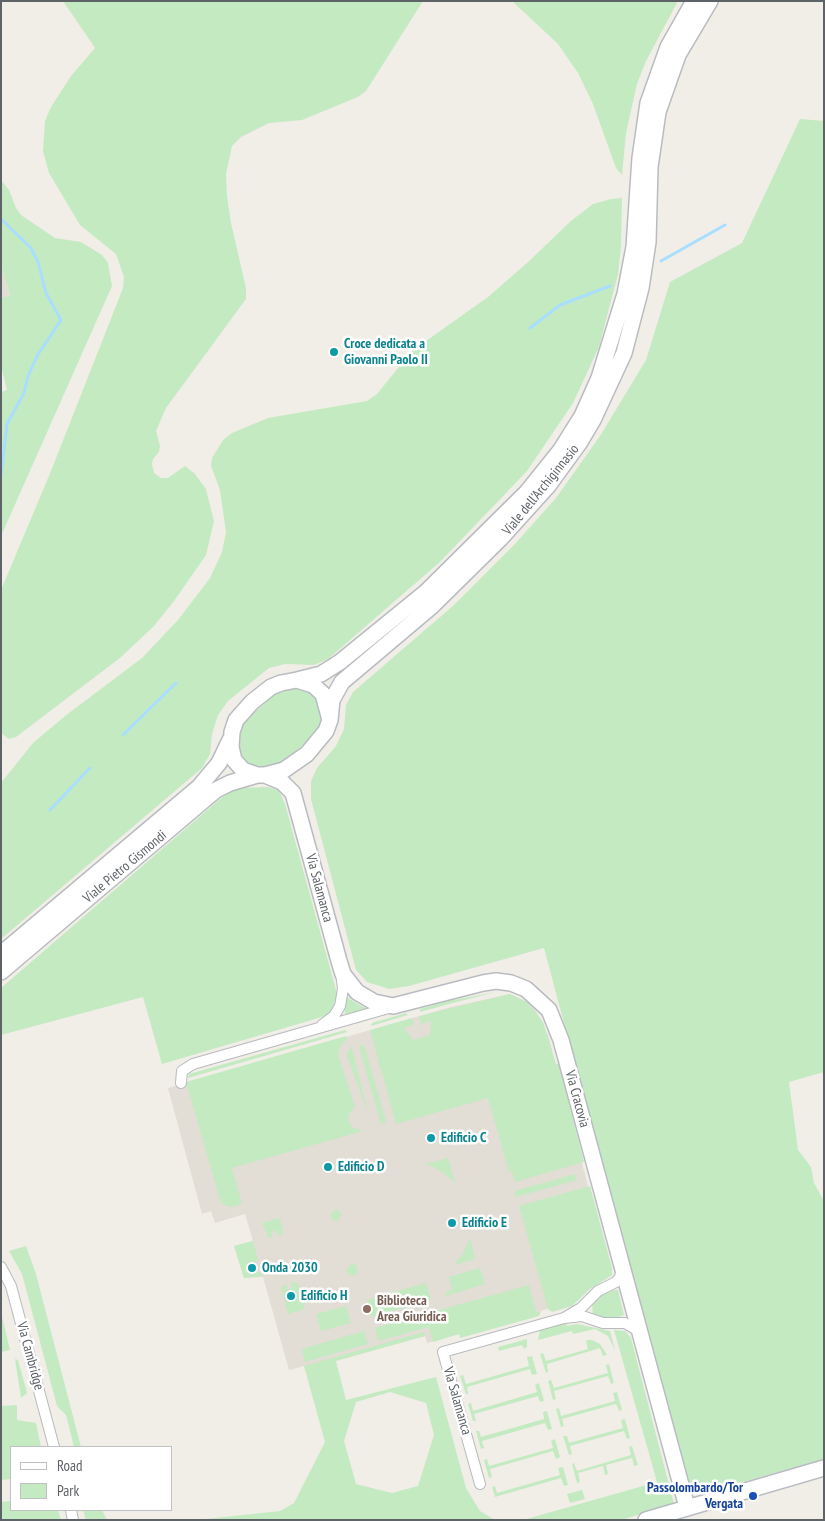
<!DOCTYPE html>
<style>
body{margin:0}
#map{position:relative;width:825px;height:1521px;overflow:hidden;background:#f1eee7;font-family:"PT Sans Narrow",sans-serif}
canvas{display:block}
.frame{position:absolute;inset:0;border:2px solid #5e6368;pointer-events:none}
.legend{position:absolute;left:10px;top:1446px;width:162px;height:65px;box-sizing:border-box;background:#fff;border:1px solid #bfc1c3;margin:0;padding:6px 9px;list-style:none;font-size:15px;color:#5e6368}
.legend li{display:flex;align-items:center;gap:10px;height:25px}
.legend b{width:25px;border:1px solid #bfc1c3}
</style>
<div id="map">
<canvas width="825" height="1521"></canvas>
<div class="frame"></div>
<ul class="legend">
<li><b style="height:6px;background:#fff"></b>Road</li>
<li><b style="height:14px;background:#c4eac2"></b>Park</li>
</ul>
</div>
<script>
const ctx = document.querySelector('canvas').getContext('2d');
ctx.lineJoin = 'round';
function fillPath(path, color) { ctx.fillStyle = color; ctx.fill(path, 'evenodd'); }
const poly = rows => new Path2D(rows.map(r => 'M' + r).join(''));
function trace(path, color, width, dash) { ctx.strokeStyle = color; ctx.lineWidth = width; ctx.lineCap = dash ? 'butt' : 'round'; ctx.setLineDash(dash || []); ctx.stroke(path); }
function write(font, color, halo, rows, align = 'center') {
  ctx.font = font + ' "PT Sans Narrow",sans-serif'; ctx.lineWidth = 5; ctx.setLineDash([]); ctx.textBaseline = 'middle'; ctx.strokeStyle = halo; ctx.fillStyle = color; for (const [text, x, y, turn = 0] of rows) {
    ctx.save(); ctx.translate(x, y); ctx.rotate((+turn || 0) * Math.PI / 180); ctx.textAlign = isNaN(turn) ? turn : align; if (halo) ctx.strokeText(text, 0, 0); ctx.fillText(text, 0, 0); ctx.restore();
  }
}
fillPath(poly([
 [1,265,10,296,1,298],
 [510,994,527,1002,536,1011,548,1035,605,1250,565,1304,427,1343,425,1336,305,1369,304,1366,289,1370,263,1277,244,1278,234,1246,253,1241,245,1214,215,1223,211,1211,202,1214,168,1088,451,1007]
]), '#e2ddd5');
fillPath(poly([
 [63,1,423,1,366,91,358,97,302,120,269,123,241,137,232,146,226,174,227,196,231,223,246,288,246,299,166,408,156,431,160,446,159,452,153,459,152,464,154,473,161,478,168,478,185,466,195,474,206,489,214,521,206,555,174,601,154,626,120,658,16,737,9,739,1,733,1,590,51,471,123,288,124,277,116,254,80,225,49,173,43,151,45,121,51,107,71,76,95,48],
 [512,1,678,1,646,61,637,84,626,133,622,175,616,168,593,104,578,73,558,44],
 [800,119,824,121,824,1072,789,1082,798,1150,811,1167,814,1183,824,1201,824,1459,700,1494,688,1488,544,948,409,986,389,989,367,982,356,970,311,799,311,781,317,768,336,746,344,729,346,705,353,692,454,605,514,545,556,498,600,436,646,360,670,282,742,243],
 [1,180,9,190,16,208,21,215,55,238,81,242,102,255,108,263,112,286,1,536,1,392,7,390,1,366,1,298,10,296,1,265],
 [622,198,621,246,618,274,599,347,573,403,527,471,440,562,328,659,314,665,285,664,269,668,228,701,218,715,212,734,210,754,202,768,1,939,1,783,33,743,65,716,142,658,178,620,210,578,222,552,226,532,220,490,211,466,212,458,223,440,232,433,268,418,367,401,377,394,412,351,488,297,527,263,571,221,593,204,611,199],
 [297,688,307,691,318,702,322,711,322,721,318,731,284,762,266,769,253,766,244,759,239,750,238,738,241,726,250,716,276,694,288,689],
 [268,787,279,790,285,804,336,990,337,998,329,1015,162,1064,143,997,1,1035,1,988,220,799,237,788],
 [496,992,449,1004,420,1012,420,1009,448,1001],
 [510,994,527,1002,543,1022,556,1064,559,1064,584,1162,515,1182,512,1171,509,1172,488,1098,396,1124,370,1030,412,1018,414,1025,404,1028,413,1040,430,1035,431,1021,421,1024,419,1016],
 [347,997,361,1006,372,1011,346,1015,344,1010],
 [406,1013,408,1015,371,1026,372,1023],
 [345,1030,347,1032,188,1078,189,1074],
 [346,1036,347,1039,339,1048,338,1055,355,1107,350,1112,348,1119,352,1127,363,1131,232,1168,242,1204,231,1207,224,1205,220,1200,186,1082],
 [364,1045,386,1122,381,1124,359,1046],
 [352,1048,368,1113,347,1056,348,1051],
 [448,1158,455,1182,439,1170,426,1164],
 [575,1174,577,1180,516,1197,515,1191],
 [590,1186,612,1268,612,1275,590,1289,572,1306,552,1312,548,1309,519,1206],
 [336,1209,342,1214,338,1221,333,1220,330,1215],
 [280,1218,283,1234,278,1236,276,1230,271,1232,273,1238,269,1238,262,1223],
 [470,1238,475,1259,454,1265,463,1254],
 [253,1241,258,1260,246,1268,247,1273,262,1272,263,1276,244,1278,234,1246],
 [26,1246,36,1274,81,1447,74,1447,66,1415,57,1406,22,1274,9,1251],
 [352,1263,356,1265,358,1271,356,1275,351,1276,346,1270],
 [480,1268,485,1284,446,1296,445,1292,452,1290,449,1277],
 [291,1282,298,1283,305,1309,288,1314,281,1288,286,1284,288,1290,292,1288],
 [426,1283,431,1300,371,1317,367,1300],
 [529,1285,536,1312,541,1311,539,1316,460,1338,459,1334,433,1342,429,1327,378,1341,375,1328],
 [614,1290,618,1290,624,1315,617,1318,605,1318,593,1315,592,1304,599,1296],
 [346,1306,351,1323,321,1331,316,1314],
 [1,1312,10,1350,1,1352],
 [566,1323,567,1326,577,1324,610,1331,615,1350,608,1336,595,1329,573,1334,572,1331,538,1340,540,1330],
 [614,1330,625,1331,631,1338,674,1504,621,1520,523,1520,657,1482],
 [364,1331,368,1344,305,1362,302,1351,305,1348],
 [424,1332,425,1336,336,1361,346,1400,436,1377,466,1488,480,1511,495,1520,197,1520,280,1511,294,1503,325,1442,304,1366],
 [390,1392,426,1403,434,1435,418,1486,392,1493,356,1484,344,1441,356,1402],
 [527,1339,527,1347,524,1349,522,1345,499,1351,498,1347],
 [586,1340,592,1340,600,1344,607,1355,603,1356,600,1348,547,1364,548,1372,546,1373,540,1354,543,1353,546,1361,588,1349],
 [532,1356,537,1374,532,1375,530,1369,467,1387,468,1394,466,1394,460,1376,463,1375,466,1384,529,1366,527,1357],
 [15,1359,18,1360,27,1393,21,1398],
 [609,1364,614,1383,611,1384,608,1376,554,1391,556,1399,553,1400,548,1381,551,1380,554,1388,608,1373,606,1365],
 [539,1383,544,1401,540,1402,538,1396,474,1414,476,1421,473,1421,468,1404,471,1403,473,1411,537,1392,535,1385],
 [617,1392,622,1410,619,1411,616,1404,562,1419,564,1426,561,1427,556,1409,559,1408,561,1416,615,1401,613,1393],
 [17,1405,17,1420,36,1423,41,1447,11,1447,11,1479,1,1480,1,1406],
 [547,1411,552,1429,548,1430,545,1423,482,1441,484,1448,481,1449,476,1431,479,1431,481,1437,544,1419,543,1412],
 [625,1419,630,1438,627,1439,624,1431,570,1446,572,1454,569,1455,563,1436,567,1436,569,1443,623,1428,621,1420],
 [555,1439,560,1457,556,1459,553,1451,490,1469,492,1477,489,1478,484,1460,487,1459,489,1466,553,1448,551,1441],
 [632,1446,638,1465,634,1466,632,1458,606,1465,608,1474,605,1475,603,1466,578,1473,580,1482,577,1483,572,1464,574,1463,577,1471,631,1455,629,1447],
 [563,1467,568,1485,564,1486,561,1478,495,1497,492,1487,495,1486,497,1493,560,1475,558,1468],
 [582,1490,585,1499,570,1503,567,1494],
 [11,1501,11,1510,58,1510,61,1520,1,1520,1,1502],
 [83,1510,102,1510,107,1520,86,1520]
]), '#c4eac2');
trace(poly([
 [1,219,31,248,38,262,46,293,61,320,37,356,28,376,24,393,7,424,1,477],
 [661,261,725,225],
 [530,328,560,305,610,286],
 [123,735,176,683],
 [50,810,90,768]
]), '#a9deff', 3);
const street = poly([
 [322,1025,334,1016,340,1006,343,989,341,972],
 [181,1083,182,1071,193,1064,392,1007],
 [1,1267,11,1286,54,1447],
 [622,1269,620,1277,616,1282,598,1291,581,1308,564,1318,582,1316,603,1323,625,1323,639,1331],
 [480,1484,443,1352,564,1318],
 [71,1510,73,1520]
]);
const secondary = poly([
 [297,680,321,674,340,662,426,592,527,492,560,451,582,416,599,378,625,294,634,247,640,158,648,103,668,47,694,1],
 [297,680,313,685,323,694,330,720,326,731,307,754,284,770,265,775,257,775,243,770,234,760,231,747,232,732,236,720,252,702,271,687,281,683,297,680],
 [330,720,332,700,342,682,432,606,501,538,548,486,580,442,593,420,624,353,641,288,648,242,650,167,658,112,678,55,710,1],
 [265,775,282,782,293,793,339,961,343,974,357,992,374,1002,393,1006,483,983,496,981,511,983,526,989,549,1010,561,1040,687,1507],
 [1,954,199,787,219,763,230,740],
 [1,972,216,790,230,783,257,775],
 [646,1520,824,1468]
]);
trace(street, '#b7babe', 12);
trace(secondary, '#b8bcc1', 18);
trace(street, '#fff', 10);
trace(secondary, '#fff', 15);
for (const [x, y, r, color] of [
 [334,352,5,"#0f9aa8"],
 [431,1138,5,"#0f9aa8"],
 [328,1167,5,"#0f9aa8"],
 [452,1223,5,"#0f9aa8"],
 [252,1268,5,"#0f9aa8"],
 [291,1296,5,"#0f9aa8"],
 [367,1309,5,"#8d6e63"],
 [753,1496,5,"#1a4fb4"]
]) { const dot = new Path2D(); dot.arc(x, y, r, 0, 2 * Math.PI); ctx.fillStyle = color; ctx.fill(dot); trace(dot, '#fff', 2); }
write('bold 14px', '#0d838f', '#fff', [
 ["Croce dedicata a",344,344],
 ["Giovanni Paolo II",344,360],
 ["Edificio C",441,1138],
 ["Edificio D",338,1167],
 ["Edificio E",462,1223],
 ["Onda 2030",262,1268],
 ["Edificio H",301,1296]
], 'left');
write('14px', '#5e6368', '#fff', [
 ["Viale dell'Archiginnasio",541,490,-51],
 ["Viale Pietro Gismondi",125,867,-40],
 ["Via Salamanca",319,888,75],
 ["Via Cracovia",577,1099,75],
 ["Via Cambridge",30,1356,75],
 ["Via Salamanca",457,1401,74]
]);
write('bold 14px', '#785e54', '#fff', [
 ["Biblioteca",377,1301],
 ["Area Giuridica",377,1317]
], 'left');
write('bold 14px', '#164399', '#fff', [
 ["Passolombardo/Tor",743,1488],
 ["Vergata",743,1504]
], 'right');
</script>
